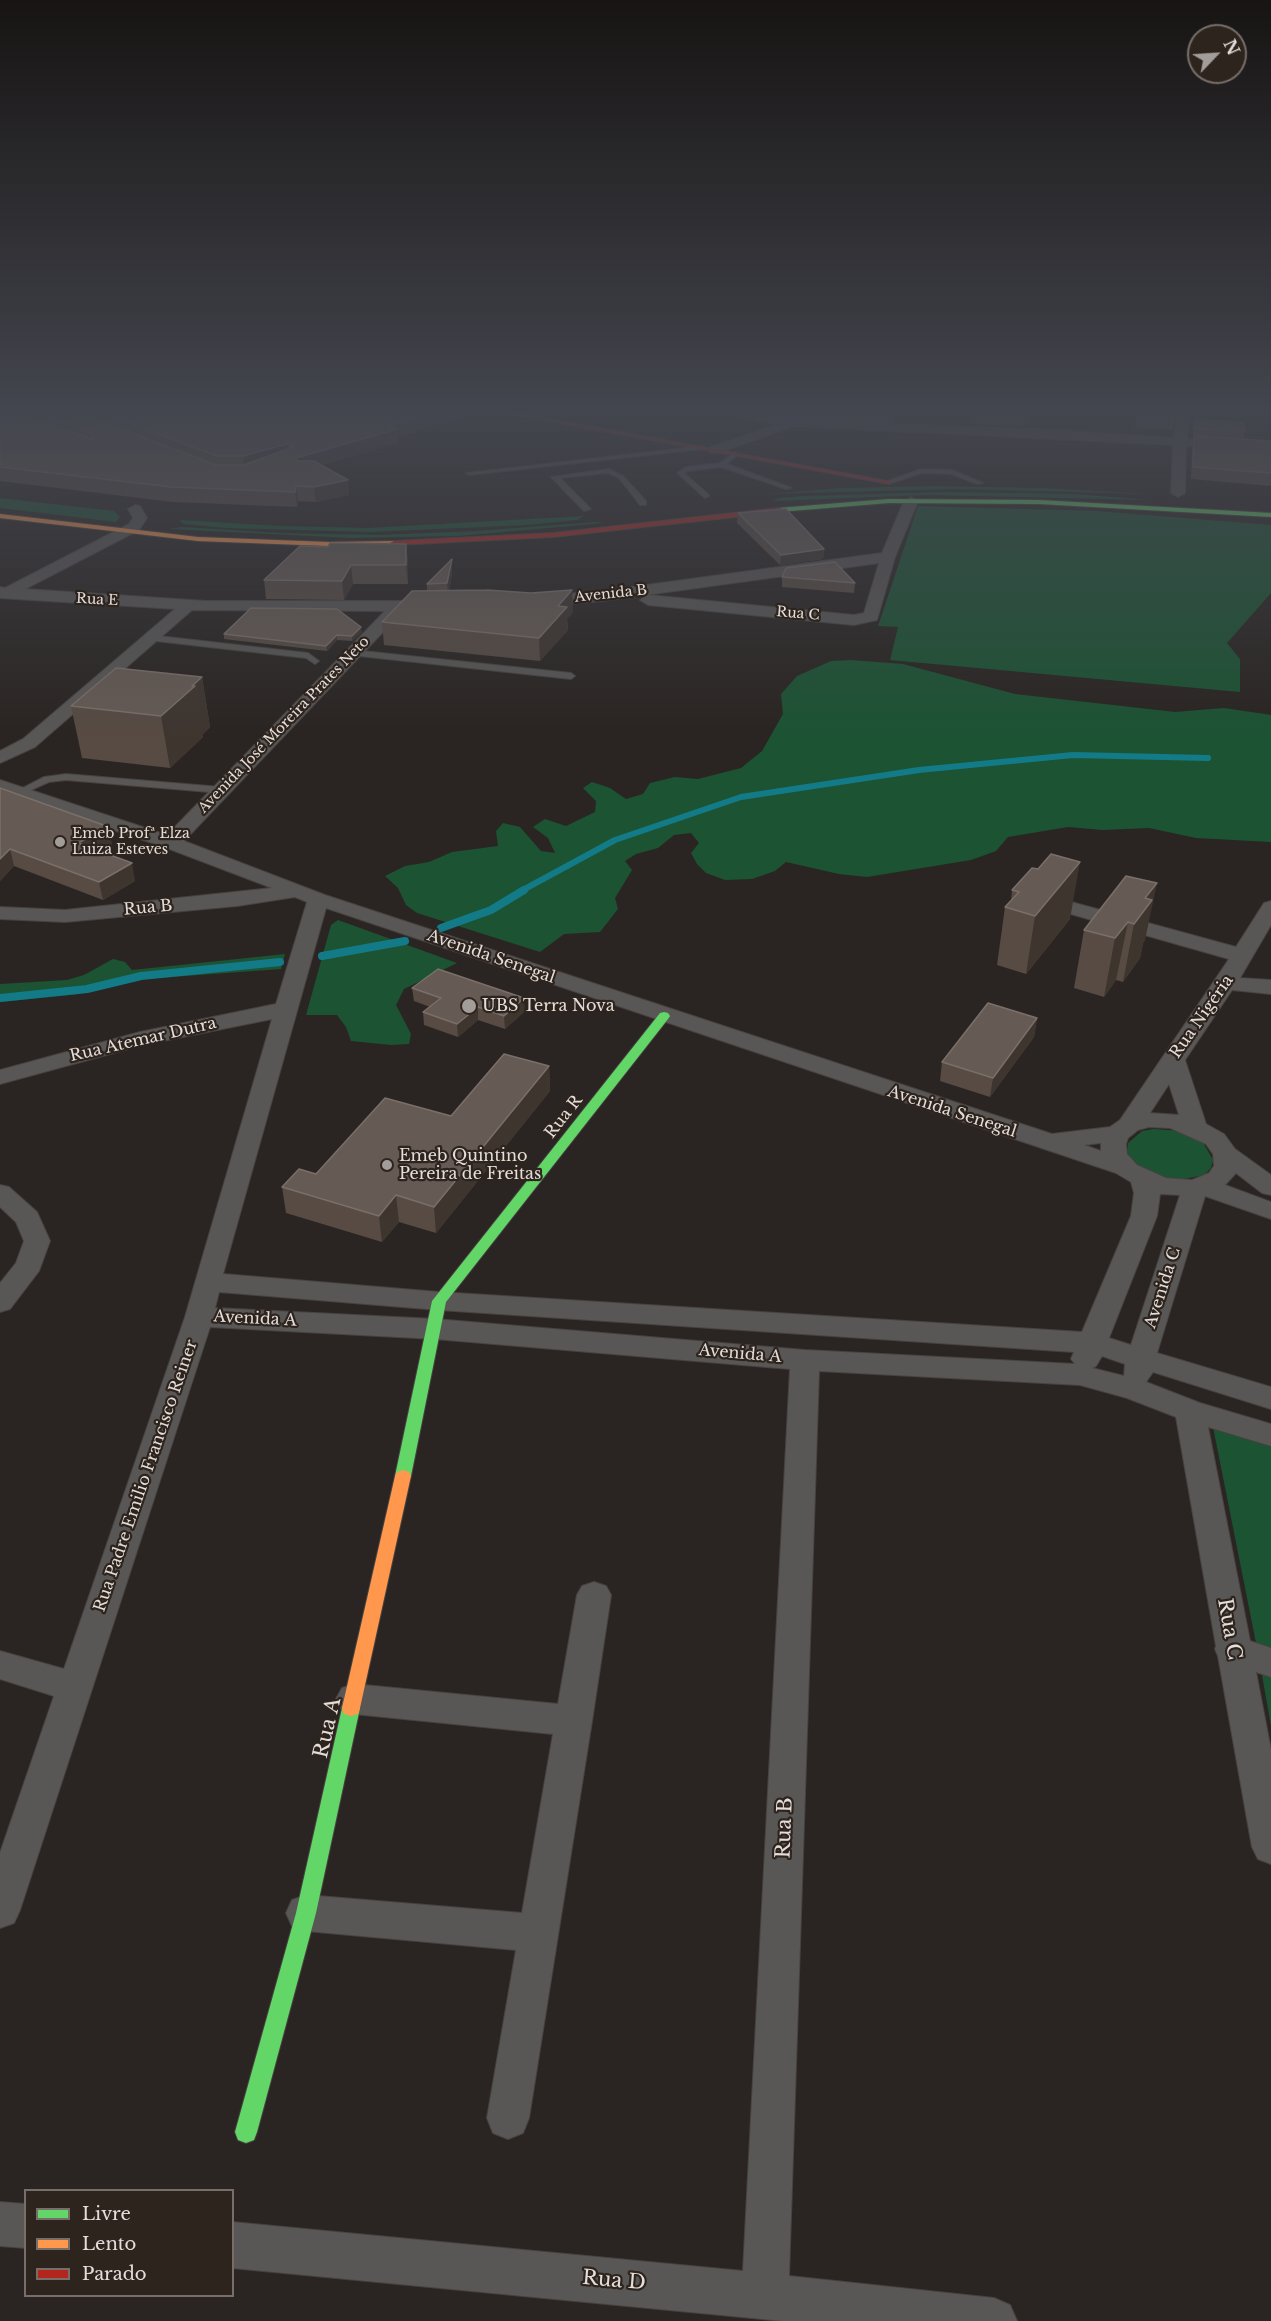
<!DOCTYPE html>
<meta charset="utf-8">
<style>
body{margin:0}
#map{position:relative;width:1271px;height:2321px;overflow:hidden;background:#2a2522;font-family:"Libre Baskerville",serif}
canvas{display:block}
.legend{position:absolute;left:24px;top:2189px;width:210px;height:108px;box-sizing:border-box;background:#2e241e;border:2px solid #776e69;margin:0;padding:8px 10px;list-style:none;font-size:18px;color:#e4ddda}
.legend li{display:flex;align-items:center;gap:12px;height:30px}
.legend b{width:30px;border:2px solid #776e69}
.north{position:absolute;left:1187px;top:24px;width:60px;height:60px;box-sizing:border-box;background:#2e241e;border:2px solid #776e69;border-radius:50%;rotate:65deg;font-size:16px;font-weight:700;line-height:24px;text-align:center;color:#e4ddda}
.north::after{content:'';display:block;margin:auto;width:21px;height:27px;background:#a39d9a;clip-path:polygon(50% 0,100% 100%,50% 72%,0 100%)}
</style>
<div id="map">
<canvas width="1271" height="2321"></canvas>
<ul class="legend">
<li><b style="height:8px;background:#63d668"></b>Livre</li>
<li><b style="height:8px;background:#ff974d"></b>Lento</li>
<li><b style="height:8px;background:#b3261e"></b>Parado</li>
</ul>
<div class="north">N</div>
</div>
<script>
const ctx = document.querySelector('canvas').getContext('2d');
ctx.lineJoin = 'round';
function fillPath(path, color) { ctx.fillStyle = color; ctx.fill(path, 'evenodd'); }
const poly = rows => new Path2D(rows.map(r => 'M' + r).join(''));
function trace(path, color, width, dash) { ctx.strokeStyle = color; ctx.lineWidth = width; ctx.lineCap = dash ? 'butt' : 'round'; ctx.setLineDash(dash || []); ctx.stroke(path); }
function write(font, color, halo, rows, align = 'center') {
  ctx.font = font + ' "Libre Baskerville",serif'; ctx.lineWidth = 4.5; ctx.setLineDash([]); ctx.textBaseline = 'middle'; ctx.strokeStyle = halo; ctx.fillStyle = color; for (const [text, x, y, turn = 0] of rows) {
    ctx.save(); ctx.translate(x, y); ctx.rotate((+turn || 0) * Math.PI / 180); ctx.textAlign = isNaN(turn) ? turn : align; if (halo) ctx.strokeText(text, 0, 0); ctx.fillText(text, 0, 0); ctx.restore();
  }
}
fillPath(poly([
 [754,413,890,413,894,425,808,423],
 [933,486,1044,488,1151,494,954,489,766,494,842,488],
 [945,492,1072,494,1151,500,928,495,773,501,778,498,803,496],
 [0,498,114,511,120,517,116,522,0,508],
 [918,506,1097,511,1271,525,1271,593,1227,643,1240,659,1240,692,890,660,898,627,878,626],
 [584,516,577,520,526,525,370,532,227,528,184,524,179,520,280,526,368,528],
 [595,522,605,523,458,536,351,538,169,529,182,527,282,533,378,535,476,531],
 [851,660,903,664,1015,694,1175,712,1224,708,1271,715,1271,842,1196,838,1149,828,1103,830,1068,827,1008,837,996,851,971,860,867,877,839,874,786,862,775,871,752,879,725,880,706,873,697,864,691,853,699,843,691,833,674,835,658,848,636,854,625,861,632,870,615,898,618,909,600,932,564,934,540,952,417,913,406,905,398,888,385,876,405,866,429,862,452,852,498,846,496,831,503,823,520,827,541,851,555,853,548,838,533,827,545,819,566,826,595,812,596,801,583,788,592,782,610,788,626,799,643,794,650,783,675,777,698,779,741,768,762,751,783,714,781,694,797,676,831,661],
 [338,920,457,963,404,989,396,1005,411,1034,409,1044,391,1045,351,1041,346,1027,337,1015,306,1015,331,925],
 [285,954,281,969,145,979,80,994,0,1002,0,984,67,980,84,975,113,959,125,962,132,970],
 [1154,1129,1181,1131,1204,1144,1213,1160,1211,1168,1204,1175,1180,1180,1166,1178,1140,1168,1131,1160,1127,1152,1128,1143,1142,1131],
 [1213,1427,1271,1444,1271,1726,1259,1658]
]), '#1c5333');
trace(poly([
 [521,891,615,840,741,797,919,770,1073,755,1208,758]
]), '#137b88', 6);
trace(poly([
 [441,928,491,910,524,890],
 [322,956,405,941],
 [0,998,87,989,141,976,280,962]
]), '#137b88', 8);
const lane = poly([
 [701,446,703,449,469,475,466,473,701,446],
 [735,452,738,454,727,464,792,488,786,489,721,467,688,471,684,473,708,494,709,496,705,498,677,473,686,467,720,463,735,452],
 [609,469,623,476,646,501,646,505,640,505,619,478,608,473,560,478,591,509,584,511,551,477,609,469],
 [921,469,952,470,983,483,977,484,951,474,922,473,889,484,885,482,921,469],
 [150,635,308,653,319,661,315,664,306,658,147,640,147,636,150,635],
 [353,650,571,673,575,676,571,679,350,655,350,651,353,650],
 [66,774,221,787,226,790,221,793,66,780,49,782,20,795,15,792,44,777,66,774]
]);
const street = poly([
 [727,413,757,413,810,421,1042,429,1174,438,1178,413,1190,413,1187,439,1271,444,1271,452,1186,446,1185,493,1178,497,1171,493,1173,445,794,426,718,453,710,453,710,447,778,424,733,417,727,413],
 [911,497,918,501,895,557,877,620,854,625,648,605,640,600,648,595,854,615,864,613,879,563,602,601,540,606,532,601,540,596,602,591,882,553,904,501,911,497],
 [135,505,140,506,147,518,139,530,25,589,206,601,431,601,439,606,431,611,403,611,184,841,325,895,1052,1134,1110,1127,1120,1120,1229,959,1039,905,1036,901,1039,897,1053,897,1236,947,1264,903,1271,901,1271,925,1240,978,1271,980,1271,994,1232,990,1185,1060,1206,1124,1224,1134,1235,1149,1271,1175,1271,1195,1262,1193,1236,1173,1225,1185,1271,1202,1271,1219,1205,1196,1157,1353,1271,1387,1271,1409,1153,1372,1146,1382,1200,1403,1271,1424,1271,1446,1208,1427,1250,1641,1271,1648,1271,1677,1256,1672,1271,1750,1271,1864,1258,1859,1252,1847,1218,1656,1215,1649,1216,1646,1176,1417,1127,1398,1080,1385,819,1371,789,2276,994,2298,1010,2305,1017,2321,783,2321,232,2268,232,2222,743,2271,790,1369,435,1339,210,1327,20,1910,14,1923,0,1928,0,1853,54,1696,0,1679,0,1651,64,1669,185,1317,272,1019,143,1045,0,1084,0,1070,140,1032,276,1004,307,902,295,897,237,906,65,922,0,919,0,907,65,910,272,888,164,847,0,792,0,780,167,835,385,611,192,610,35,747,0,763,0,751,23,739,175,609,0,598,0,587,5,588,129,524,133,518,128,509,135,505],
 [326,908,1116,1173,1131,1182,1134,1193,1131,1216,1082,1332,439,1292,223,1274,326,908],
 [1169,1084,1179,1115,1150,1113,1169,1084],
 [1149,1127,1170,1128,1206,1144,1213,1154,1214,1166,1209,1173,1192,1180,1166,1178,1137,1165,1127,1154,1126,1144,1128,1138,1138,1130,1149,1127],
 [1101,1143,1101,1151,1084,1145,1101,1143],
 [1160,1194,1180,1195,1131,1345,1109,1338,1157,1216,1160,1194],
 [219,1292,439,1310,1074,1352,1071,1359,1075,1364,805,1350,435,1319,215,1308,219,1292],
 [1102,1356,1125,1364,1124,1376,1092,1368,1096,1366,1102,1356],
 [0,1185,9,1187,37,1212,50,1241,39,1271,10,1309,0,1312,0,1283,16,1263,24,1241,16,1222,0,1207,0,1185],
 [594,1582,606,1586,611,1595,592,1721,529,2118,523,2133,508,2139,493,2133,487,2118,516,1950,306,1931,292,1926,286,1913,292,1900,306,1895,522,1913,553,1734,354,1714,342,1710,336,1699,342,1688,354,1684,558,1704,577,1595,582,1586,594,1582],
 [0,2202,26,2204,26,2248,0,2246,0,2202]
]);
const fast = poly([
 [889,499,1039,500,1271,513,1271,517,1039,504,889,503,778,512,774,510,778,508,889,499],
 [664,1012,668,1013,670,1016,668,1019,446,1302,411,1476,409,1480,403,1482,397,1480,395,1476,432,1301,660,1013,664,1012],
 [351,1700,358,1702,360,1708,316,1913,257,2132,254,2140,246,2143,238,2140,235,2132,296,1913,342,1708,344,1702,351,1700]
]);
const slow = poly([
 [0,514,198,537,328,542,394,541,398,543,394,545,328,546,198,541,0,518,0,514],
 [403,1470,409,1472,411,1476,360,1708,358,1714,351,1716,344,1714,342,1708,395,1476,397,1472,403,1470]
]);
const jam = poly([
 [504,413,518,413,893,482,889,484,504,413],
 [778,508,781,508,781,512,553,537,394,545,390,543,394,541,553,533,778,508]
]);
trace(lane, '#474240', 2);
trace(street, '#474240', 2);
trace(fast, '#474240', 2);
trace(slow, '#474240', 2);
trace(jam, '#474240', 2);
fillPath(lane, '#595755');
fillPath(street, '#595755');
fillPath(fast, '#63d668');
fillPath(slow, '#ff974d');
fillPath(jam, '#b3261e');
fillPath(poly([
 [0,413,482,413,398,437,398,443,321,465,348,480,349,495,316,502,298,501,297,507,173,502,0,481],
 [967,413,1029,413,1029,414,1028,425,1007,426,974,424],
 [1136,413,1176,413,1173,430,1135,428],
 [1195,419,1245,431,1243,440,1271,441,1271,486,1191,479,1192,449,1194,437,1193,437,1193,428],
 [738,513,824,549,823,559,780,565,737,523],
 [406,544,408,563,408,584,353,584,344,600,266,599,264,580,328,547],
 [452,574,449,591,573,612,567,619,568,630,540,661,384,645,382,622,427,591,427,584],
 [782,577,855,583,854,593,782,587],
 [362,632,352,641,337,640,327,651,224,639,224,634],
 [202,677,210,727,203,734,203,737,170,768,82,758,71,706],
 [0,788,112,844,99,851,135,881,103,900,14,866,0,881],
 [1032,868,1070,919,1026,974,997,965,1005,907,1011,901,1012,890],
 [1126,876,1145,940,1143,943,1140,958,1123,982,1116,980,1104,997,1074,988,1084,930],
 [412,988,525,1011,505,1029,478,1020,458,1037,424,1025,423,1012,430,1007,414,1001],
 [1037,1018,1034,1037,990,1097,940,1081,942,1062],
 [549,1066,550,1091,436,1233,399,1222,382,1242,286,1213,282,1187,451,1116]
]), '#574b43');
fillPath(poly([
 [12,413,28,413,29,416,19,419],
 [434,413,482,413,398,437,398,443,298,472,296,458,388,426],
 [287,444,288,458,245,471,243,456],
 [348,480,349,495,316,502,314,487],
 [296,486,298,501,297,507,295,492],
 [406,544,408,563,408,584,406,565],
 [824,549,823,559,780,565,781,555],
 [452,559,452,574,448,598,447,583],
 [351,565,353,584,344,600,342,581],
 [572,590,573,612,567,619,568,630,540,661,539,638,558,606],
 [361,627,362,632,352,641,352,636],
 [337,635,337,640,327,651,326,646],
 [202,677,210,727,203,734,203,737,170,768,161,716],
 [109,827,112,844,82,861,78,843],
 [10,849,14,866,0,881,0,859],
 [1080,862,1070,919,1026,974,1035,916],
 [132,863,135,881,103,900,99,882],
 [1157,883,1145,940,1143,943,1140,958,1123,982,1134,924,1145,898],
 [1128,922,1116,980,1104,997,1115,938],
 [524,998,525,1011,505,1029,504,1016],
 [478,1007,478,1020,458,1037,457,1024],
 [1037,1018,1034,1037,990,1097,993,1078],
 [549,1066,550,1091,436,1233,434,1207],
 [396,1195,399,1222,382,1242,379,1216]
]), '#3e352f');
const building = poly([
 [0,413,12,413,93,439,92,433,34,413,79,413,216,465,244,465,293,447,287,444,243,456,217,456,102,413,434,413,388,426,397,429,296,458,297,461,314,461,348,480,314,487,296,486,295,492,171,487,0,467,0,413],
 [975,413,1029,413,1029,414,1008,415,975,413],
 [1137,413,1176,413,1174,422,1137,419,1137,413],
 [1195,419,1244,423,1245,431,1194,429,1195,419],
 [1194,436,1271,441,1271,473,1193,467,1194,436],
 [786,509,824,549,781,555,738,513,786,509],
 [330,543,406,544,406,565,351,565,342,581,264,580,300,546,328,547,330,543],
 [452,559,447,583,427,584,452,559],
 [835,562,855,583,782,577,786,568,835,562],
 [487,590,531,593,572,590,558,606,567,607,539,638,382,622,412,591,487,590],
 [251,608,337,609,361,627,352,636,337,635,326,646,224,634,251,608],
 [116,668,202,677,192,686,195,686,161,716,71,706,116,668],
 [0,788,109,827,78,843,132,863,99,882,10,849,0,859,0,788],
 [1051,854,1080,862,1035,916,1005,907,1019,892,1012,890,1032,868,1038,869,1051,854],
 [1126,876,1157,883,1145,898,1152,900,1134,924,1128,922,1115,938,1084,930,1126,876],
 [438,969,524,998,504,1016,478,1007,457,1024,423,1012,441,998,412,988,438,969],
 [988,1003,1037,1018,993,1078,942,1062,988,1003],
 [504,1054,549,1066,434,1207,396,1195,379,1216,282,1187,299,1169,316,1174,385,1098,451,1116,504,1054]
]);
fillPath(building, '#665b54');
trace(building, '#7a6f69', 1.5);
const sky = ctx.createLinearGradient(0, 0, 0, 738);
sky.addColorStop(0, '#171413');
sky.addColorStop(0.56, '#44464f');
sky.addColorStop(1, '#44464f00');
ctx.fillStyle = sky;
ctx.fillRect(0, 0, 1271, 738);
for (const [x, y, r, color] of [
 [60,842,6,"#a39d9a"],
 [469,1006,8,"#a39d9a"],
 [387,1165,6,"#a39d9a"]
]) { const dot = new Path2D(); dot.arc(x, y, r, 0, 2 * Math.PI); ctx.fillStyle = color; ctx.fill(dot); trace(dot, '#2e241e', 2); }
write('14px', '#e4ddda', '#2e241e', [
 ["Avenida B",611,594,-6],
 ["Rua E",97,600,3],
 ["Rua C",798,614,5],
 ["Avenida José Moreira Prates Neto",284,725,-46]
]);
write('14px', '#e4ddda', '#2e241e', [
 ["Emeb Profª Elza",72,834],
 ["Luiza Esteves",72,850]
], 'left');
write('16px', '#e4ddda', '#2e241e', [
 ["Rua B",148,908,-5],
 ["Avenida Senegal",491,957,19],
 ["Rua Nigéria",1202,1017,-55],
 ["Rua Atemar Dutra",143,1040,-13],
 ["Avenida Senegal",952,1112,18],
 ["Rua R",564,1117,-52],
 ["Avenida C",1163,1288,-72],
 ["Avenida A",255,1319,3],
 ["Avenida A",740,1354,5],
 ["Rua Padre Emilio Francisco Reiner",146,1476,-71]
]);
write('16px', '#e4ddda', '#2e241e', [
 ["UBS Terra Nova",482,1006],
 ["Emeb Quintino",399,1156],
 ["Pereira de Freitas",399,1174]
], 'left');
write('20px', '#e4ddda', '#2e241e', [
 ["Rua C",1229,1629,80],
 ["Rua A",328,1728,-77],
 ["Rua B",785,1828,-88],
 ["Rua D",614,2281,5]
]);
</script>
